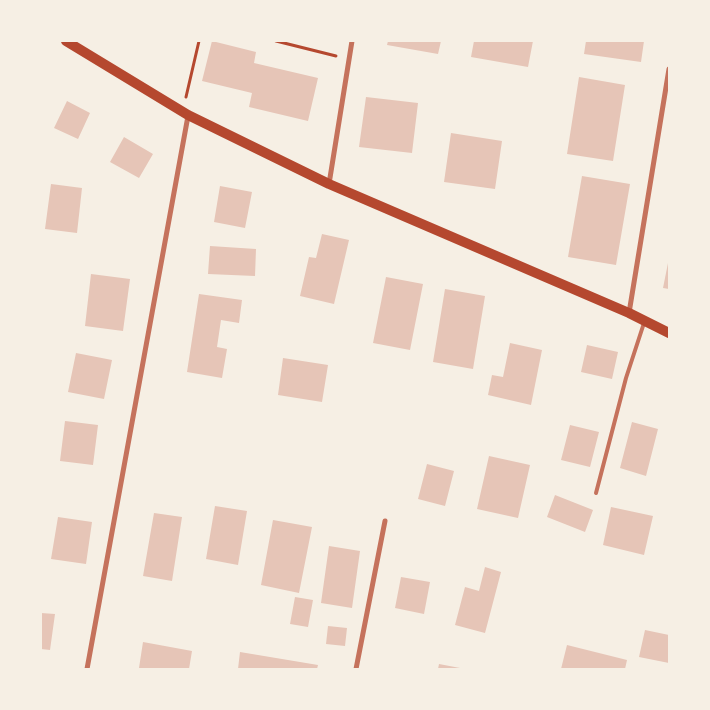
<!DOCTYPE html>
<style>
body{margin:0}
#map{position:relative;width:710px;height:710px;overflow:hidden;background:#f6efe4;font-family:"Nunito Sans",sans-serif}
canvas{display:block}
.frame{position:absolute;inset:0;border:42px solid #f6efe4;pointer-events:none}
</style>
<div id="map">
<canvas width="710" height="710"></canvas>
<div class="frame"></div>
</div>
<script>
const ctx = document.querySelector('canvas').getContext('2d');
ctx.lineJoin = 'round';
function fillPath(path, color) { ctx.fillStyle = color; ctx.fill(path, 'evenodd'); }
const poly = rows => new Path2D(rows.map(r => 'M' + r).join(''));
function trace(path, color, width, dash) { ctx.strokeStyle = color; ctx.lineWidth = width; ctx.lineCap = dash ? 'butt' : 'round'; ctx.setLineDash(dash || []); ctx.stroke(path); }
fillPath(poly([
 [212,41,256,52,254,63,318,78,308,121,249,107,252,93,202,81],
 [388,41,441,41,438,54,387,45],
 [474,41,533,41,528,67,471,57],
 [586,41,644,41,641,62,584,54],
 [579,77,625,85,613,161,567,154],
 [366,97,418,103,412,153,359,147],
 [67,101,90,113,78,139,54,128],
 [451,133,502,141,495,189,444,182],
 [124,137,153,154,139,178,110,162],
 [582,176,630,184,616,265,568,257],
 [51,184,82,188,77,233,45,229],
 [220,186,252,192,245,228,214,222],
 [322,234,349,240,334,304,300,296,309,257,316,258],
 [210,246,256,249,255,276,208,274],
 [668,263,669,263,669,289,663,288],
 [91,274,130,279,123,331,85,326],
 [386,277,423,284,410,350,373,343],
 [445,289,485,296,473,369,433,362],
 [199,294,242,300,239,323,221,320,217,347,227,349,222,378,187,372],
 [510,343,542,350,531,405,488,395,492,375,503,377],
 [587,345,618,352,612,379,581,372],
 [76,353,112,360,104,399,68,392],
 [283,358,328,365,322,402,278,395],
 [65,421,98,425,93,465,60,461],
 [632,422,658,429,646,476,620,468],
 [570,425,599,432,590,467,561,460],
 [489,456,530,465,518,518,477,509],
 [427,464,454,471,445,506,418,499],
 [555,495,593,510,585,532,547,517],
 [215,506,247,511,238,565,206,559],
 [611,507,653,516,644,555,603,545],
 [154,513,182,517,172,581,143,576],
 [58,517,92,522,86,564,51,559],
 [273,520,312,527,299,593,261,585],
 [329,546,360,551,352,608,321,603],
 [485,567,501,572,485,633,455,625,465,587,479,591],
 [401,577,430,582,424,614,395,608],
 [295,597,313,600,308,627,290,624],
 [41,613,55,614,50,650,41,649],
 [328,626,347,628,345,646,326,644],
 [645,630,669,635,669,663,639,657],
 [143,642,192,651,189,669,139,668],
 [567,645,627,660,625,669,561,669],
 [240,652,318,665,317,669,238,669],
 [439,664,460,668,460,669,438,669]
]), '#e6c5b7');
trace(poly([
 [276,41,336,56],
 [186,97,199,41]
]), '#b5482f', 3);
trace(poly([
 [596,493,626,378,644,323]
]), '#c5725c', 4);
trace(poly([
 [329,184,352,41],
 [629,313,669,69],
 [87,669,188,116],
 [356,669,385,521]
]), '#c5725c', 5);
trace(poly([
 [66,41,188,115,329,184,629,313,669,333]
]), '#b5482f', 10);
</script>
